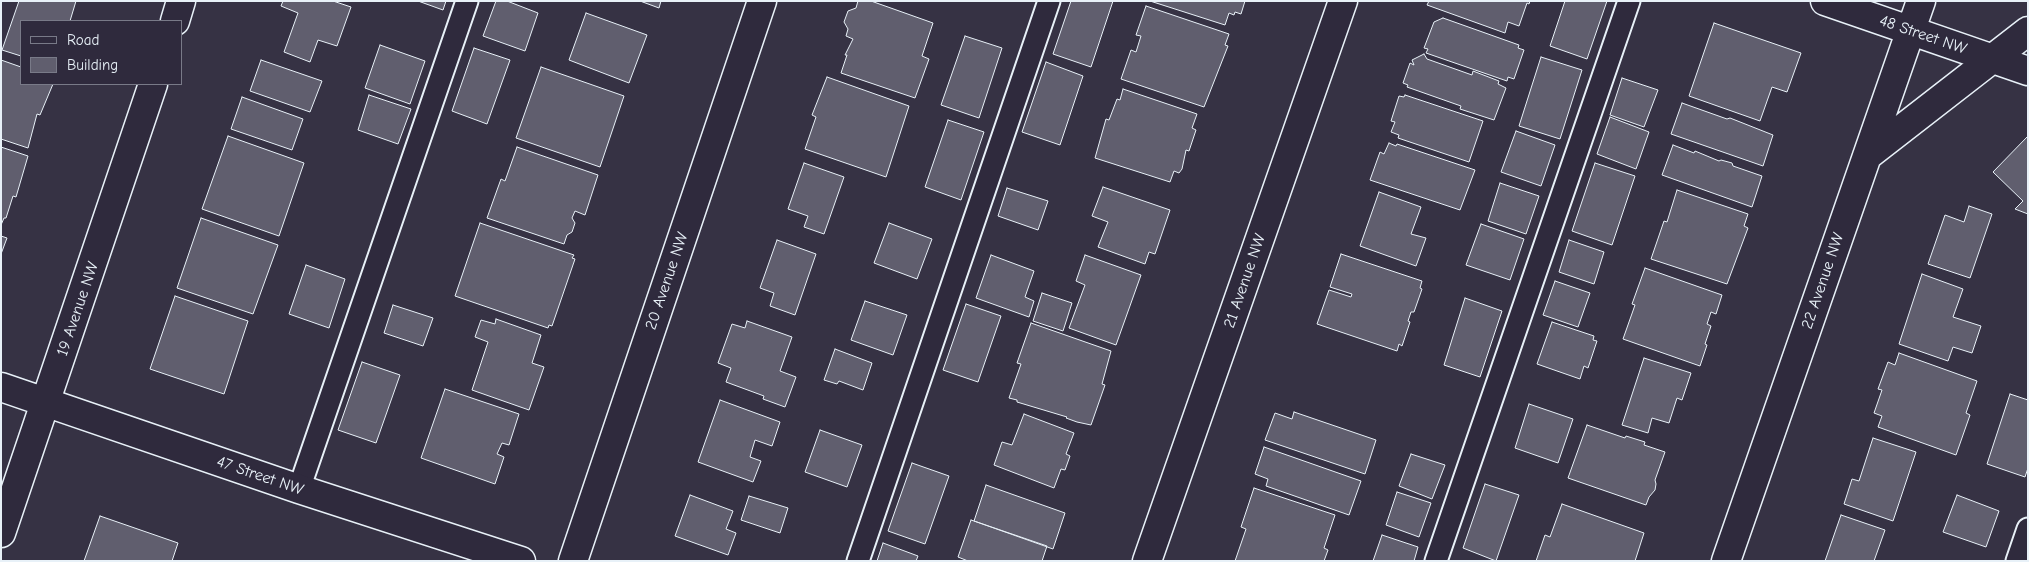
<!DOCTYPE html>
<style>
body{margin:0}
#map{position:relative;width:2029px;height:562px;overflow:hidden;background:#363244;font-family:"Comic Neue",sans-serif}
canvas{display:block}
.frame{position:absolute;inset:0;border:2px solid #e8f1f8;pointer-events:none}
.legend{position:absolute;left:20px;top:20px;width:162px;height:65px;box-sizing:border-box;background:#2f2a3d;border:1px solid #797a88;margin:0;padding:6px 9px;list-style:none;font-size:15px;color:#e8f1f8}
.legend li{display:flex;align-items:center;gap:10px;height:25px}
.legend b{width:25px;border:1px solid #797a88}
</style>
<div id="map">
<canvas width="2029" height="562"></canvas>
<div class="frame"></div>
<ul class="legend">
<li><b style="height:6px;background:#2f2a3d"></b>Road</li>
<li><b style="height:14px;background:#605e6e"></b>Building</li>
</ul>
</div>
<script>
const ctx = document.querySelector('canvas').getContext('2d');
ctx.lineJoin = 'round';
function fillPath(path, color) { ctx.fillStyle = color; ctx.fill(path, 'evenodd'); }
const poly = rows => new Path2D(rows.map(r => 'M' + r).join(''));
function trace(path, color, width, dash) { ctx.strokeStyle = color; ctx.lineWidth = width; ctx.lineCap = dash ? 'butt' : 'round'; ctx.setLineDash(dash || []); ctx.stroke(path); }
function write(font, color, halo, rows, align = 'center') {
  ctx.font = font + ' "Comic Neue",sans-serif'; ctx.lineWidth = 4; ctx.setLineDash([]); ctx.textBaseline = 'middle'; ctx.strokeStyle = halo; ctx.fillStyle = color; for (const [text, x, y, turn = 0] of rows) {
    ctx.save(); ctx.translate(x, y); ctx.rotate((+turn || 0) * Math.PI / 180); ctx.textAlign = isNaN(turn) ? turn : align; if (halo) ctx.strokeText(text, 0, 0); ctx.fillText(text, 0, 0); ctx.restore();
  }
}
const building = poly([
 [19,1,76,1,70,21,21,21,21,56,2,50,19,1],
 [283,1,333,1,351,7,337,46,318,40,310,62,284,52,298,13,281,6,283,1],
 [418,1,446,1,443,10,418,1],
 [496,1,507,1,538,13,525,51,483,36,496,1],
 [640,1,661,1,659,8,640,1],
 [858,1,871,1,933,23,922,56,929,59,915,98,841,73,847,55,845,55,853,39,846,36,848,29,844,22,848,11,856,8,858,1],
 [1071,1,1113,1,1091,67,1053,54,1071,1],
 [1150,1,1245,1,1241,14,1235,12,1234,15,1229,13,1225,25,1150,1],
 [1429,1,1530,1,1529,4,1527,3,1519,26,1508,22,1505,33,1427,5,1429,1],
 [1565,1,1607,1,1587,59,1550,46,1565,1],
 [1146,6,1229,34,1225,45,1228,46,1204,107,1121,79,1131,50,1136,52,1141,36,1136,35,1146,6],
 [586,13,647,35,629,83,569,60,586,13],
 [1443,18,1519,45,1518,48,1524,50,1514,79,1508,77,1507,81,1426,53,1428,49,1424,48,1434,22,1443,18],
 [1714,23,1801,53,1787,92,1772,87,1760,121,1689,96,1714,23],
 [965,36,1002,48,979,118,941,105,965,36],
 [380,45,425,61,410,104,365,88,380,45],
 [474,48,510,60,487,124,452,111,474,48],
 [1424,54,1427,59,1472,75,1473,71,1499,81,1498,84,1506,88,1494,120,1460,109,1461,106,1407,87,1408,85,1403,83,1410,63,1414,65,1412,60,1424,54],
 [1541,57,1582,70,1560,139,1519,126,1541,57],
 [1,60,21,67,21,84,53,84,40,115,37,114,28,148,1,139,1,60],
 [261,60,322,81,310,112,250,91,261,60],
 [1046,62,1083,76,1060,145,1022,132,1046,62],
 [541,67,624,96,600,167,516,138,541,67],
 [827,77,909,106,886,177,805,149,816,117,812,115,827,77],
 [1622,78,1658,90,1644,127,1610,115,1622,78],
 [1123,89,1197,114,1192,128,1196,130,1189,151,1186,150,1182,169,1179,173,1174,171,1170,182,1095,158,1106,119,1109,120,1117,99,1120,100,1123,89],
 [369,95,411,109,398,144,358,130,369,95],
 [1405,95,1483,121,1469,162,1398,138,1399,135,1391,132,1395,122,1391,121,1399,96,1404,97,1405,95],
 [242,97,303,119,292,150,231,129,242,97],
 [1682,103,1727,119,1730,118,1773,135,1763,166,1671,134,1682,103],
 [1610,117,1649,132,1636,169,1597,154,1610,117],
 [948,120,984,132,961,200,925,187,948,120],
 [1516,131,1555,145,1541,186,1501,172,1516,131],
 [228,136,304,163,279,236,202,209,228,136],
 [2028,136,2028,214,2015,209,2023,201,1993,172,2028,136],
 [1389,143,1396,146,1397,144,1475,170,1460,210,1370,180,1380,152,1384,154,1389,143],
 [1673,145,1694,153,1695,151,1719,161,1721,160,1732,163,1733,166,1762,176,1752,207,1662,175,1673,145],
 [1,147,28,156,16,197,13,196,6,218,4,218,1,225,1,147],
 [517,147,598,175,585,215,575,211,572,218,575,223,572,232,567,235,564,244,487,218,501,179,505,181,517,147],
 [804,163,844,177,824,234,804,227,808,216,788,209,804,163],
 [1595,163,1635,176,1612,245,1572,231,1595,163],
 [1500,183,1539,196,1526,234,1488,221,1500,183],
 [1103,187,1170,210,1155,254,1149,252,1145,264,1098,247,1108,222,1092,216,1103,187],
 [1007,188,1048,201,1038,230,998,216,1007,188],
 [1677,190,1748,214,1744,226,1748,228,1727,284,1651,259,1664,221,1667,222,1677,190],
 [1379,192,1421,207,1411,234,1426,238,1416,266,1360,246,1379,192],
 [1969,206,1992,214,1970,278,1928,264,1945,215,1964,222,1969,206],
 [201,218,278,245,253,314,177,288,201,218],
 [480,223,574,255,572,258,575,259,552,326,549,325,548,328,455,296,480,223],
 [889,223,932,239,917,279,874,263,889,223],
 [1481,224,1524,239,1510,280,1466,265,1481,224],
 [1,236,7,238,1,254,1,236],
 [777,240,816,254,795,315,770,306,774,293,760,288,777,240],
 [1569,240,1604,252,1594,284,1559,272,1569,240],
 [1341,254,1422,281,1420,288,1422,289,1414,312,1411,312,1408,321,1410,322,1402,346,1399,344,1397,351,1317,324,1329,290,1351,297,1352,294,1330,287,1341,254],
 [991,255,1034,271,1025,297,1034,301,1029,317,976,298,991,255],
 [1085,255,1141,275,1116,345,1069,328,1085,285,1076,281,1085,255],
 [306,265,345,279,329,328,289,314,306,265],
 [1645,268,1722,295,1716,314,1711,312,1707,324,1711,326,1705,344,1707,345,1700,366,1623,339,1635,305,1632,304,1645,268],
 [1922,274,1963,289,1953,317,1981,326,1972,353,1953,347,1948,361,1899,344,1922,274],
 [1555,281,1590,293,1578,327,1543,315,1555,281],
 [1042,293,1072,303,1063,331,1033,321,1042,293],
 [175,296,248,321,224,394,150,369,175,296],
 [1465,298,1502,311,1480,377,1444,365,1465,298],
 [865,301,907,315,893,355,851,340,865,301],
 [966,304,1001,316,978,382,943,370,966,304],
 [393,305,433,318,423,346,384,333,393,305],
 [496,319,541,335,532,363,544,367,529,410,472,390,488,342,475,337,481,320,495,324,496,319],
 [747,321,792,337,780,371,796,377,785,407,763,399,764,396,726,382,731,368,718,363,732,324,745,328,747,321],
 [1552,322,1594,336,1593,340,1597,341,1588,368,1584,366,1580,379,1537,364,1552,322],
 [1031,323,1111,351,1102,384,1105,385,1091,425,1077,422,1066,418,1067,417,1017,402,1017,400,1009,398,1021,364,1017,363,1031,323],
 [835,349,872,363,863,390,839,381,837,384,824,380,835,349],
 [1899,353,1977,381,1966,413,1970,415,1956,455,1878,427,1882,416,1874,413,1882,390,1878,389,1888,362,1895,365,1899,353],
 [1644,358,1691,373,1682,400,1677,398,1669,423,1652,418,1648,433,1622,425,1644,358],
 [362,362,400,375,376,443,338,430,362,362],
 [445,389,519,414,509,445,502,443,497,454,504,457,495,484,421,458,445,389],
 [2010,394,2028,400,2028,468,2025,477,1987,464,2010,394],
 [720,400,780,422,772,446,755,440,750,457,761,461,753,482,698,462,720,400],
 [1529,404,1573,419,1558,463,1515,448,1529,404],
 [1294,412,1376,440,1365,474,1265,440,1275,413,1292,419,1294,412],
 [1024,414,1074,433,1066,454,1070,456,1065,470,1061,469,1054,488,994,465,1002,442,1012,445,1024,414],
 [1587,425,1625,438,1626,436,1645,442,1644,445,1665,452,1655,480,1656,484,1655,490,1649,497,1646,505,1568,478,1587,425],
 [820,430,862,445,847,487,805,472,820,430],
 [1873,438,1916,452,1893,521,1844,504,1852,479,1859,481,1873,438],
 [1264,447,1361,481,1349,515,1266,486,1268,479,1255,474,1264,447],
 [1411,454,1445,465,1432,499,1399,486,1411,454],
 [912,463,949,476,925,544,888,531,912,463],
 [1485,484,1519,495,1496,561,1463,548,1485,484],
 [986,485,1065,513,1053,549,974,521,986,485],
 [1254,488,1335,515,1324,548,1328,550,1324,561,1235,561,1246,529,1241,527,1254,488],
 [1397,492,1431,503,1419,537,1386,525,1397,492],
 [690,495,733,511,726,529,736,533,728,555,675,536,690,495],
 [1957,495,1999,511,1986,547,1943,532,1957,495],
 [749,496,788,508,780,533,741,520,749,496],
 [1562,504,1644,533,1635,561,1536,561,1545,535,1550,537,1562,504],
 [1841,515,1885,530,1874,561,1825,561,1841,515],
 [100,516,178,543,172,561,84,561,100,516],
 [971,520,1047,546,1042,561,968,561,958,557,971,520],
 [1382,535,1418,547,1414,561,1373,561,1382,535],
 [883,543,918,556,916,561,877,561,883,543]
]);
fillPath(building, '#605e6e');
trace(building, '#e8f1f8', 1);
const service = poly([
 [299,489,467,1],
 [858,561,1049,1],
 [1436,561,1629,1],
 [2017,561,2028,529]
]);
const minor = poly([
 [1825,1,2028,71],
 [175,21,181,1],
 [1867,156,2028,31],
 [1,387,299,489,521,561],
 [1,533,153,84],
 [573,561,762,1],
 [1147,561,1343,1],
 [1726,561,1921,1]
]);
trace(service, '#e8f1f8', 25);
trace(minor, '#e8f1f8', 31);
trace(service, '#2f2a3d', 21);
trace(minor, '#2f2a3d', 28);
write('16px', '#e8f1f8', '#2f2a3d', [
 ["48 Street NW",1923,35,19],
 ["20 Avenue NW",667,281,-71],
 ["21 Avenue NW",1245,281,-71],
 ["22 Avenue NW",1823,281,-71],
 ["19 Avenue NW",78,309,-71],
 ["47 Street NW",260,476,19]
]);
</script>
